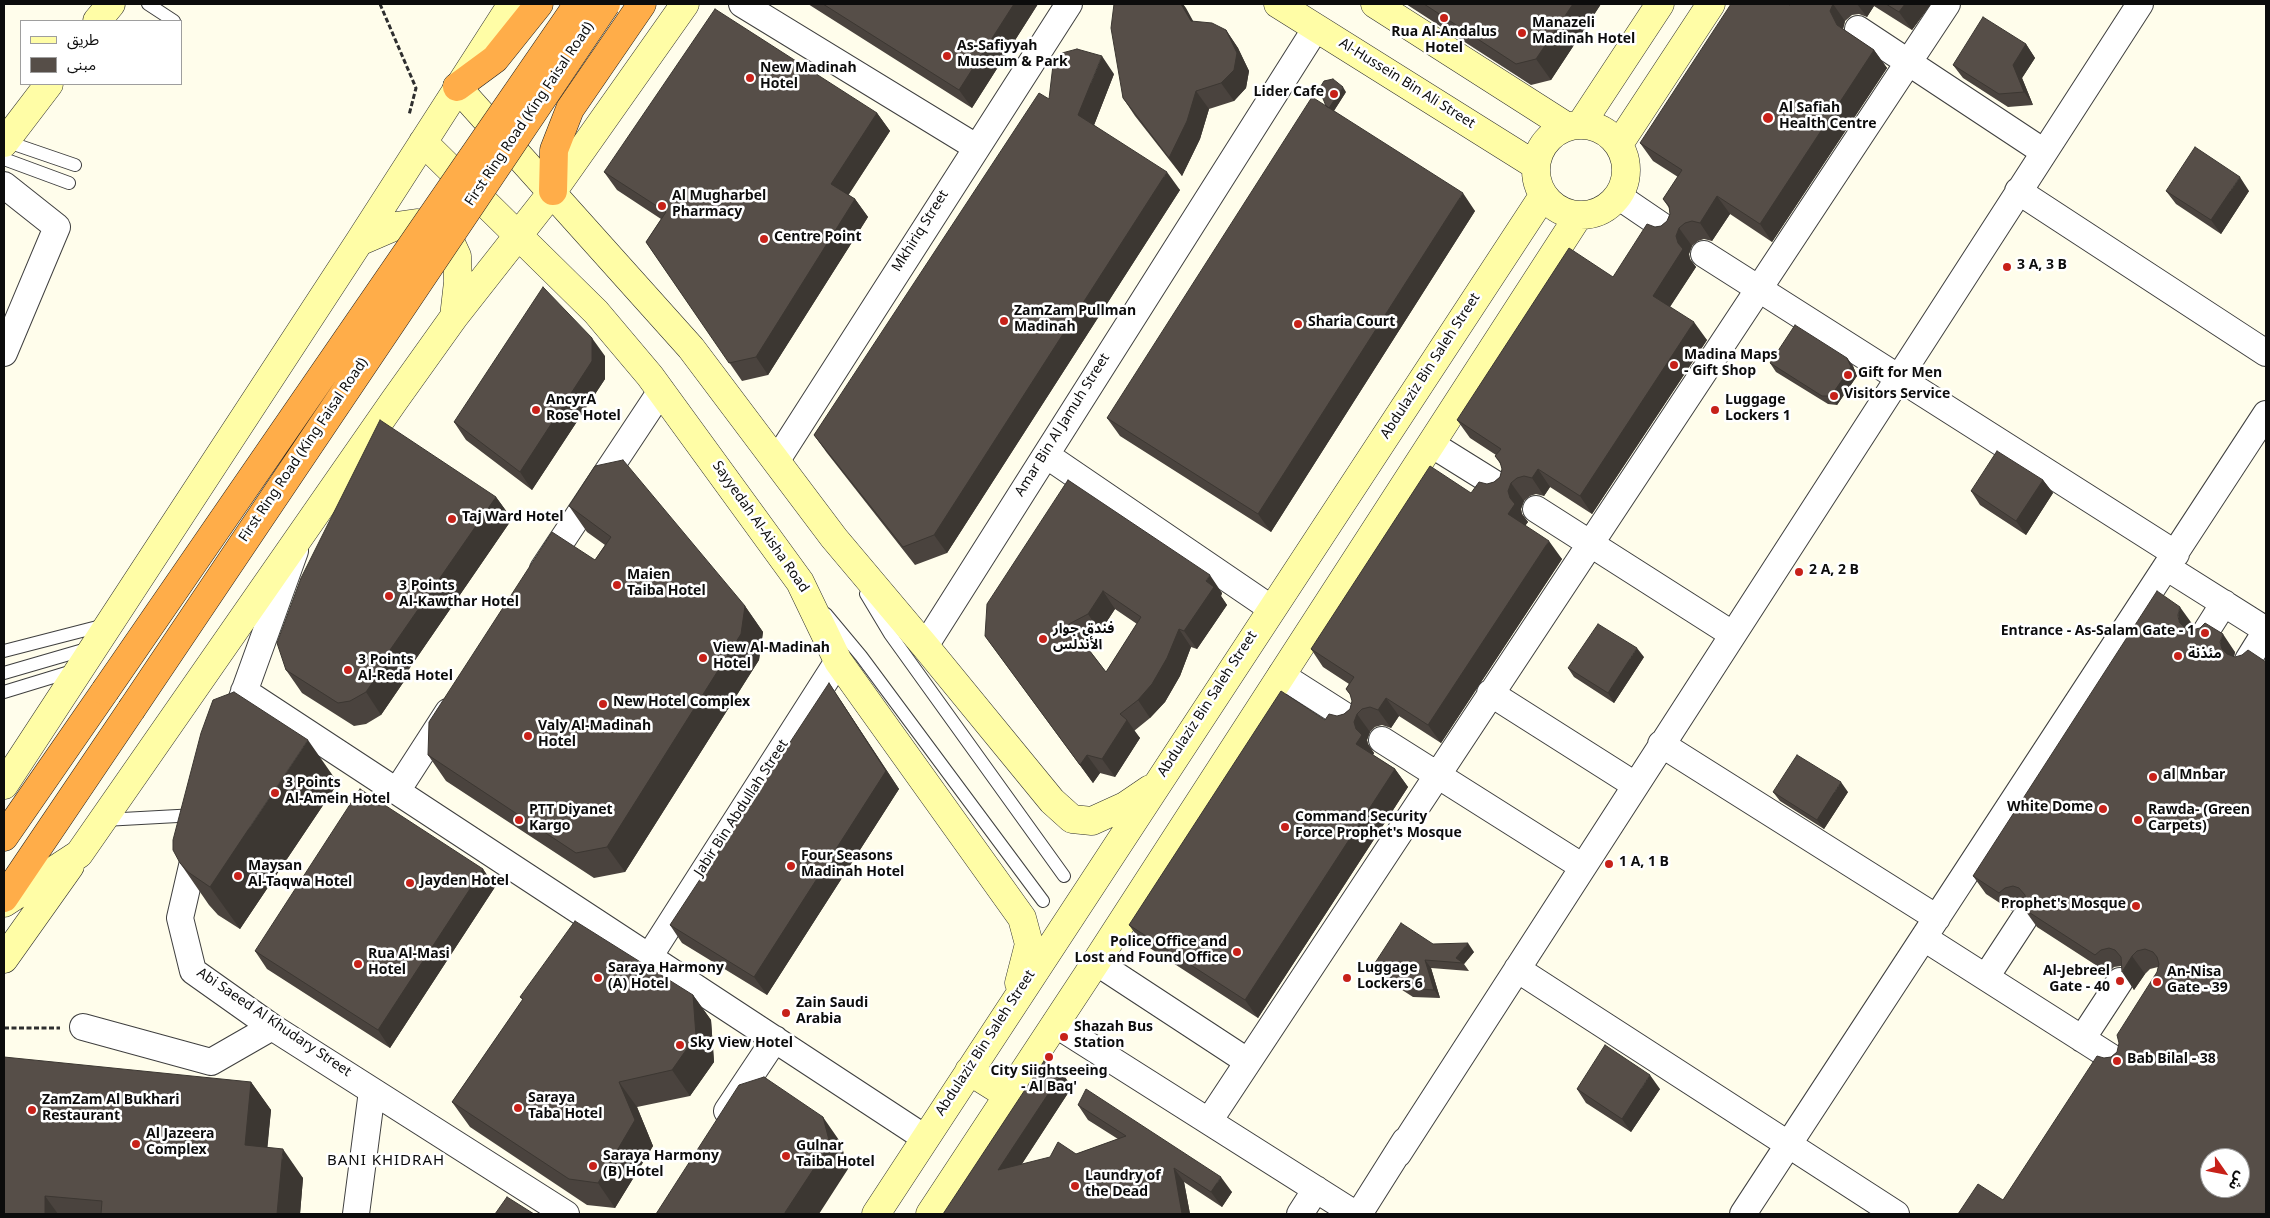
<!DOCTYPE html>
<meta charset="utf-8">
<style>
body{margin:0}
#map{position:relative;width:2270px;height:1218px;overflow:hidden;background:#fffdeb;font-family:Georgia,"Noto Sans Arabic",serif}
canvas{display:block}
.frame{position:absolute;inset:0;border:5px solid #0c0c0c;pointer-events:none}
.legend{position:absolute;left:20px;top:20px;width:162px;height:65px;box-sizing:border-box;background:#fff;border:1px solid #9e9e9e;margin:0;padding:6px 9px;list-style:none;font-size:15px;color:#0c0c0c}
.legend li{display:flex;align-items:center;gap:10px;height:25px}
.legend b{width:25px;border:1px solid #9e9e9e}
.north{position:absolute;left:2200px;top:1148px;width:50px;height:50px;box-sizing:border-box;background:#fff;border:1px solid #9e9e9e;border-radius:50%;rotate:123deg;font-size:14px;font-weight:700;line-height:20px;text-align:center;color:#0c0c0c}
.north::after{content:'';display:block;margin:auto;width:18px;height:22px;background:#c72119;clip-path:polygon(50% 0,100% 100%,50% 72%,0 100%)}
</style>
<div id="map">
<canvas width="2270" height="1218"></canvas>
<div class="frame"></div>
<ul class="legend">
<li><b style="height:6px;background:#fffda6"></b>طريق</li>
<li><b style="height:14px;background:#564e48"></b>مبنى</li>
</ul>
<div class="north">ش</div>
</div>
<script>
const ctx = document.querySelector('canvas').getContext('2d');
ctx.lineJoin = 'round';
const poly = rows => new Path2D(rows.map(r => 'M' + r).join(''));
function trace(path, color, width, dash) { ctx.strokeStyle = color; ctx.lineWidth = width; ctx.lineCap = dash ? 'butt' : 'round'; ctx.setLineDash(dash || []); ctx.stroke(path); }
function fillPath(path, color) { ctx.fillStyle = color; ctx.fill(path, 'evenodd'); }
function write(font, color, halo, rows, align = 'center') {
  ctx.font = font + ' Georgia,"Noto Sans Arabic",serif'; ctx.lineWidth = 5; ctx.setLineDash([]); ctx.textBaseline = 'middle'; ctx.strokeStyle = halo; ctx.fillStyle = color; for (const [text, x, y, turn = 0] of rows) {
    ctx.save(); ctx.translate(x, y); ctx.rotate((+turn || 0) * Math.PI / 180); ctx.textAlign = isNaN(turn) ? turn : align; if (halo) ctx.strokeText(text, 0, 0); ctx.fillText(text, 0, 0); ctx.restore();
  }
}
const lane = poly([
 [148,4,174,21],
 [5,141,75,165],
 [4,159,69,183],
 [866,594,890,634,1064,876],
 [826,614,861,656,1043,901],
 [4,651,105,625],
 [4,673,90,648],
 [4,692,76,670],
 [104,820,196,815]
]);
const street = poly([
 [742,4,976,147],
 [1858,29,2044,152],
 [4,185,57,227,4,353],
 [2018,191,2266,353],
 [1618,196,1668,230],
 [1704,254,2176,554],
 [1431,444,1500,487],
 [1046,455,1272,609],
 [777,460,1069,4],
 [1536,509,1732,634],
 [2166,567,2266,630],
 [543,569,661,391],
 [2205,633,2224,603],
 [925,646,1316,28],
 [2248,660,2266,631],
 [1281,675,1350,719],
 [244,691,925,1138],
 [1490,693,1635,785],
 [230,731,295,551],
 [1382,740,1583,867],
 [1661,744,1937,918],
 [397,791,448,712],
 [198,840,180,918,193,971,272,1027,566,1214],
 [1924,938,2117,1061],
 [649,957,838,661],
 [1096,962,1247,1061],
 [1517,969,1896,1214],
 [1986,977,2024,919],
 [1055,1024,1355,1214],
 [83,1027,211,1062,272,1027],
 [2082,1039,2120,981],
 [727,1111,775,1039],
 [1209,1121,1947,4],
 [1405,1141,1398,1154,2140,4],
 [356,1214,372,1091],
 [1300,1214,1316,1189],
 [1359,1214,1405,1141],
 [1743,1214,2266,414]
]);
const secondary = poly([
 [1278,4,1535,165],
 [1375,4,1566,126],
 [97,21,111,4],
 [457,87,691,348,834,538,925,646,1052,801,1072,819,1092,821,1125,806,1150,789],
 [1581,124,1660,4],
 '1536 170a45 45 0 1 1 90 0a45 45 0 1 1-90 0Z',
 [423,142,596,312,650,376,800,582,838,661,1022,918,1029,944,1019,983],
 [4,143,49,84],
 [1619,144,1711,4],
 [359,242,396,226,417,223,437,231,451,243,457,256,458,282,454,317],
 [4,785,359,242,512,4],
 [4,903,79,854,394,401,454,317,553,191,685,4],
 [4,959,70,866],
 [969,1071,1009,1096],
 [876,1214,1543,196],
 [930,1214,1096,962,1579,215]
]);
const highway = poly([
 [457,87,495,59,539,4],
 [553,191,554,150,570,109,642,4],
 [4,837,105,691],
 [4,898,131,710]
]);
trace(lane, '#3f3f3f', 14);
trace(street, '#3f3f3f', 28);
trace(secondary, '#2e2e2e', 29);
trace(highway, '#1d1d1d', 29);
trace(poly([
 [380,4,416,88,409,115],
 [4,1028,60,1028]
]), '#2e2e2e', 3, [5, 2.5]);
trace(lane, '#fff', 12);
trace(street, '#fff', 26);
trace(secondary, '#fffda6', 28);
trace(highway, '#ffad49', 28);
const highwayBridge = poly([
 [105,691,578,4],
 [131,710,606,4]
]);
trace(highwayBridge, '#1d1d1d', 29, []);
trace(highwayBridge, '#ffad49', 28);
fillPath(poly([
 [808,4,1038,4,972,108],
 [1114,4,1183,4,1193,22,1226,30,1238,48,1249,71,1246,88,1234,101,1209,109,1200,139,1182,176,1135,116,1123,98],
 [1406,4,1601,4,1551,80,1531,85],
 [1791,4,1931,4,1912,30,1874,6,1867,17,1859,14,1852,15,1845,21,1843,29,1844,30,1874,50,1887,68,1772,242,1730,214,1712,241,1704,239,1698,241,1692,246,1689,254,1690,259,1696,267,1670,307,1707,340,1592,514,1550,487,1544,496,1536,494,1530,496,1524,501,1521,509,1522,514,1528,522,1525,525,1562,559,1441,743,1399,716,1391,728,1382,725,1375,727,1370,732,1367,740,1368,744,1374,753,1373,755,1395,769,1408,787,1258,1018,1142,943,1129,925,1325,720,1344,714,1350,709,1352,701,1351,696,1346,689,1349,684,1323,667,1311,649,1471,493,1487,484,1494,482,1500,477,1502,469,1501,465,1495,456,1496,455,1470,438,1457,420,1613,277,1655,227,1661,226,1667,221,1670,214,1669,208,1663,199,1678,177,1653,161,1640,143],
 [2026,44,2035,58,2022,78,2033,105,2008,107,1963,78,1953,65],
 [1114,74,1094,125,1180,190,947,553,915,565,827,453,814,435,1049,99],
 [1346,92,1334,111,1475,211,1271,532,1120,436,1107,418,1326,106],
 [877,113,890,131,848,195,855,199,868,217,768,375,742,381,646,242,661,219,617,190,604,172],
 [2166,191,2249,191,2221,234,2176,204],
 [605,356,605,379,532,490,466,440,454,422],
 [1847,358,1853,366,1857,376,1837,405,1828,404,1776,372,1770,363],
 [1068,480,1222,593,1221,596,1227,605,1197,649,1191,647,1180,676,1165,702,1150,718,1134,731,1140,738,1115,777,1100,773,1093,783,985,636],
 [1115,609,1137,624,1106,672,1083,642,1100,632],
 [2043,480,2053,493,2026,535,1980,505,1971,491],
 [496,497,512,519,407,672,409,674,381,715,366,724,354,726,302,693,286,670],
 [569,506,745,606,763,632,759,660,625,872,594,878,446,781,428,755,595,560,605,545,587,532],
 [2193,625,2191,630,2235,652,2234,657,2266,1214,2003,1200,2104,1058,2111,1057,2117,1052,2157,972,2158,967,2150,969,2145,974,2134,990,2121,966,2114,967,2108,973,2037,927,2024,909,2026,904,2018,905,2012,911,1986,894,1973,876],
 [1644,657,1614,703,1574,677,1568,668],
 [841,701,899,789,767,995,682,943,670,925],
 [338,783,240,929,218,915,209,905,180,863],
 [1773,792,1848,792,1824,829,1780,801],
 [483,869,495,887,390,1048,267,969,255,951],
 [1433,944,1474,952,1464,964,1469,971,1431,968,1440,998,1413,997,1379,975,1373,966],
 [693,995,711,1020,714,1062,690,1096,637,1107,653,1146,615,1208,587,1205,470,1127,452,1102,523,1000,520,997],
 [1062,1073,1072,1087,1022,1164,1076,1154,1118,1139,1088,1120,1078,1105,1232,1192,1222,1207,1184,1182,1190,1214,943,1214],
 [251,1082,271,1110,267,1147,303,1178,300,1214,4,1214],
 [1577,1089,1660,1089,1631,1132,1586,1103]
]), '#4a433e');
fillPath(poly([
 [1014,4,1038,4,972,108,959,90],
 [1181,4,1183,4,1186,8,1203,39,1191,21],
 [1573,4,1601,4,1551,80,1536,59],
 [1833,4,1845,21,1843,29,1849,43,1837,25,1830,11],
 [1857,4,1872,4,1874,6,1867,17],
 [1905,4,1931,4,1912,30,1899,12],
 [1226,30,1238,48,1249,71,1246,88,1234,101,1221,83],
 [2026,44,2035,58,2022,78,2033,105,2024,92,2013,65],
 [1874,50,1887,68,1772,242,1760,224],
 [1102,56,1114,74,1091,133,1078,115],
 [1343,87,1346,92,1331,115,1328,110],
 [1196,91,1209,109,1200,139,1182,176,1169,158],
 [877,113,890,131,844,202,831,184],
 [1167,172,1180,190,947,553,934,535],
 [2240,177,2249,191,2221,234,2211,220],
 [1463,193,1475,211,1271,532,1258,514],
 [1717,196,1730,214,1712,241,1700,223],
 [855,199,868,217,768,375,756,357],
 [1679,228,1692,246,1689,254,1690,259,1696,267,1665,314,1653,296,1678,243,1676,236],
 [1694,322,1707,340,1592,514,1580,496],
 [592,338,605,356,605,379,532,490,520,472],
 [1847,358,1853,366,1857,376,1837,405,1831,396],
 [1538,469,1550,487,1544,496,1532,478],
 [2043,480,2053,493,2026,535,2016,521],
 [1511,483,1524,501,1521,509,1522,514,1528,522,1521,532,1508,514,1510,498,1508,491],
 [496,497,512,519,407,672,409,674,381,715,366,692,390,650],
 [1549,541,1562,559,1441,743,1428,725],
 [1210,575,1222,593,1221,596,1227,605,1197,649,1184,631,1206,581],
 [1103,591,1115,609,1100,632,1088,614],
 [745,606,763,632,759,660,625,872,607,847],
 [2180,607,2193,625,2190,633,2179,622,2178,615],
 [1179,629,1191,647,1180,676,1165,702,1150,718,1138,700],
 [2223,634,2235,652,2233,660,2235,667,2222,649,2220,642],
 [1637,648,1644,657,1614,703,1608,693],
 [829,683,899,789,767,995,754,977],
 [1386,698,1399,716,1391,728,1378,710],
 [1357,714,1370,732,1367,740,1368,744,1374,753,1369,762,1356,744,1356,729,1354,722],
 [1127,720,1140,738,1115,777,1102,759],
 [308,740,338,783,240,929,210,887],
 [1087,755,1100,773,1093,783,1080,765],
 [1395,769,1408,787,1258,1018,1245,1000],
 [1841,782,1848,792,1824,829,1817,820],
 [483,869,495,887,390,1048,378,1030],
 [1468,943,1474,952,1464,964,1463,963,1456,958],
 [2132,956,2145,974,2134,990,2122,972],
 [1425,960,1431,968,1440,998,1434,990],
 [693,995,711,1020,714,1062,690,1096,672,1070],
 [1062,1073,1072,1087,1008,1185,998,1170],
 [1650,1075,1660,1089,1631,1132,1622,1119],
 [251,1082,271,1110,265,1174,245,1145],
 [619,1082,637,1107,653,1146,615,1208,598,1183],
 [823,1117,841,1143,848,1169,819,1214,784,1214],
 [283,1149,303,1178,300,1214,277,1214],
 [1174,1168,1184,1182,1190,1214,1182,1214],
 [1221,1177,1232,1192,1222,1207,1211,1192],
 [45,1196,58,1214,45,1214]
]), '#3c3732');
const building = poly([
 [823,4,1014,4,959,90,823,4],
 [1114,4,1181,4,1191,21,1212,23,1226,30,1237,53,1234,70,1221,83,1196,91,1187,121,1169,158,1123,98,1111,28,1114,4],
 [1424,4,1573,4,1536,59,1516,64,1424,4],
 [1731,4,1788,4,1790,5,1791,4,1833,4,1830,11,1837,25,1874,50,1760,224,1717,196,1700,223,1692,221,1685,223,1679,228,1676,236,1678,243,1683,249,1653,296,1694,322,1580,496,1538,469,1532,478,1524,476,1517,478,1511,483,1508,491,1510,498,1515,504,1508,514,1549,541,1428,725,1386,698,1378,710,1370,707,1362,709,1357,714,1354,722,1356,729,1362,735,1356,744,1395,769,1245,1000,1129,925,1281,691,1325,720,1329,714,1337,716,1344,714,1350,709,1352,701,1350,694,1346,689,1354,677,1311,649,1430,466,1471,493,1479,482,1487,484,1494,482,1500,477,1502,469,1500,462,1495,456,1501,449,1457,420,1569,248,1613,277,1647,224,1655,227,1661,226,1667,221,1670,214,1669,206,1663,199,1682,170,1640,143,1731,4],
 [1886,4,1905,4,1899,12,1886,4],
 [715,9,877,113,831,184,855,199,756,357,729,363,646,242,666,212,604,172,715,9],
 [1983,17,2026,44,2013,65,2024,92,1999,94,1953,65,1983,17],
 [1077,49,1102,56,1078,115,1167,172,934,535,903,547,814,435,1039,93,1049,99,1053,65,1062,53,1077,49],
 [1333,79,1343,87,1329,108,1326,106,1319,89,1324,81,1333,79],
 [1312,97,1463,193,1258,514,1107,418,1312,97],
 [2195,147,2240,177,2211,220,2166,191,2195,147],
 [543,287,592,338,592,361,520,472,454,422,543,287],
 [1795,325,1847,358,1851,367,1831,396,1822,396,1770,363,1795,325],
 [380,420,496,497,390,650,393,652,366,692,350,701,338,703,286,670,277,643,301,578,380,420],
 [1997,451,2043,480,2016,521,1971,491,1997,451],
 [623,460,745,606,741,634,607,847,576,853,428,755,429,722,552,532,595,560,611,537,569,506,595,466,623,460],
 [1068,480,1210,575,1206,581,1214,587,1184,631,1179,629,1167,658,1152,684,1138,700,1120,714,1127,720,1102,759,1087,755,1080,765,985,636,987,604,1068,480],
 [1103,591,1141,617,1106,672,1069,624,1088,614,1103,591],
 [2157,591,2180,607,2178,615,2179,622,2184,627,2192,630,2200,628,2205,623,2223,634,2220,642,2222,649,2227,654,2235,657,2242,655,2248,650,2266,662,2266,1214,1958,1214,1978,1184,2003,1200,2097,1056,2104,1058,2111,1057,2117,1052,2119,1043,2117,1035,2157,972,2159,964,2157,957,2153,952,2145,949,2137,951,2132,956,2122,972,2121,957,2115,950,2109,948,2101,950,2095,955,2024,909,2026,902,2025,895,2019,888,2013,886,2005,888,1999,893,1973,876,2157,591],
 [2210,1158,2240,1158,2240,1188,2210,1188,2210,1158],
 [1598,624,1637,648,1608,693,1568,668,1598,624],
 [829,683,886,771,754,977,670,925,829,683],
 [234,692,308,740,210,887,188,872,180,863,173,850,173,840,201,733,213,700,234,692],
 [1797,755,1841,782,1817,820,1773,792,1797,755],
 [360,789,483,869,378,1030,255,951,360,789],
 [575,921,693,995,696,1036,672,1070,619,1082,635,1120,598,1183,569,1179,452,1102,523,999,520,997,575,921],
 [1401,923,1433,944,1468,943,1456,958,1463,963,1425,960,1434,990,1407,988,1373,966,1401,923],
 [1605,1045,1650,1075,1622,1119,1577,1089,1605,1045],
 [4,1057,251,1082,245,1145,283,1149,277,1214,101,1214,102,1201,45,1196,45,1214,4,1214,4,1057],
 [1044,1061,1062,1073,998,1170,1050,1157,1058,1142,1076,1154,1126,1136,1078,1105,1086,1089,1221,1177,1211,1192,1174,1168,1182,1214,943,1214,1044,1061],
 [764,1077,823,1117,830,1144,784,1214,656,1214,739,1085,764,1077],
 [507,1197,534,1214,495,1214,507,1197]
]);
fillPath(building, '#564e48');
trace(building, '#3c3732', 1);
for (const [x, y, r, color] of [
 [1444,18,5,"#c72119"],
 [1522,33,5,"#c72119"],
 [947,56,5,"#c72119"],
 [750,78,5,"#c72119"],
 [1334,94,5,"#c72119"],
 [1768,118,6,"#c72119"],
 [662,206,5,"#c72119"],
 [764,239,5,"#c72119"],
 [2007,267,5,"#c72119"],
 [1004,321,5,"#c72119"],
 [1298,324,5,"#c72119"],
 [1674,365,5,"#c72119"],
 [1848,375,5,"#c72119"],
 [1834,396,5,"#c72119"],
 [536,410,5,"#c72119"],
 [1715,410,5,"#c72119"],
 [452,519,5,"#c72119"],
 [1799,572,5,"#c72119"],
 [617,585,5,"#c72119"],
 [389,596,5,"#c72119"],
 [2205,633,5,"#c72119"],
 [1043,639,5,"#c72119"],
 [2178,656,5,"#c72119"],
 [703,658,5,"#c72119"],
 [348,670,5,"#c72119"],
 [603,704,5,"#c72119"],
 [528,736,5,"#c72119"],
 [2153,777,5,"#c72119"],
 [275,793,5,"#c72119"],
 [2103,809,5,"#c72119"],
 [519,820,5,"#c72119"],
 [2138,820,5,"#c72119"],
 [1285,827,5,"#c72119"],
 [1609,864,5,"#c72119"],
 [791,866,5,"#c72119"],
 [238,876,5,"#c72119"],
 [410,883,5,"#c72119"],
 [2136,906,5,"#c72119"],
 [1237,952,5,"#c72119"],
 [358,964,5,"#c72119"],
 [598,978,5,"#c72119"],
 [1347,978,5,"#c72119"],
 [2120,981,5,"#c72119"],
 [2157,982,5,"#c72119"],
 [786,1013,5,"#c72119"],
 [1064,1037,5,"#c72119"],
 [680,1045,5,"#c72119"],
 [1049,1057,5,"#c72119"],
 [2117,1061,5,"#c72119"],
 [518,1108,5,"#c72119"],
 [32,1110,5,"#c72119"],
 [136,1144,5,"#c72119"],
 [786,1156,5,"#c72119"],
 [593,1166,5,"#c72119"],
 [1075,1186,5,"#c72119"]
]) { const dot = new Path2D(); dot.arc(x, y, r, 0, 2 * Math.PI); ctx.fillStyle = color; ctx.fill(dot); trace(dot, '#fff', 2); }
write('bold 14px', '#0c0c0c', '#fff', [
 ["Manazeli",1532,25],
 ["Madinah Hotel",1532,41],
 ["Rua Al-Andalus",1444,34,"center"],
 ["Hotel",1444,50,"center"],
 ["As-Safiyyah",957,48],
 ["Museum & Park",957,64],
 ["New Madinah",760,70],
 ["Hotel",760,86],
 ["Lider Cafe",1324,94,"right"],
 ["Al Safiah",1779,110],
 ["Health Centre",1779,126],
 ["Al Mugharbel",672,198],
 ["Pharmacy",672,214],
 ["Centre Point",774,239],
 ["3 A, 3 B",2017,267],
 ["ZamZam Pullman",1014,313],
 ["Madinah",1014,329],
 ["Sharia Court",1308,324],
 ["Madina Maps",1684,357],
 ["- Gift Shop",1684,373],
 ["Gift for Men",1858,375],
 ["Visitors Service",1844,396],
 ["AncyrA",546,402],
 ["Rose Hotel",546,418],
 ["Luggage",1725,402],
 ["Lockers 1",1725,418],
 ["Taj Ward Hotel",462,519],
 ["2 A, 2 B",1809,572],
 ["Maien",627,577],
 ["Taiba Hotel",627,593],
 ["3 Points",399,588],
 ["Al-Kawthar Hotel",399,604],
 ["فندق جوار",1053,631],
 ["الأندلس",1053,647],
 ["Entrance - As-Salam Gate - 1",2195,633,"right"],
 ["View Al-Madinah",713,650],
 ["Hotel",713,666],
 ["مئذنة",2188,656],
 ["3 Points",358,662],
 ["Al-Reda Hotel",358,678],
 ["New Hotel Complex",613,704],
 ["Valy Al-Madinah",538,728],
 ["Hotel",538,744],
 ["al Mnbar",2163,777],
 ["3 Points",285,785],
 ["Al-Amein Hotel",285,801],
 ["White Dome",2093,809,"right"],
 ["PTT Diyanet",529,812],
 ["Kargo",529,828],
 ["Rawda- (Green",2148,812],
 ["Carpets)",2148,828],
 ["Command Security",1295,819],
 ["Force Prophet's Mosque",1295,835],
 ["Four Seasons",801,858],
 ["Madinah Hotel",801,874],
 ["1 A, 1 B",1619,864],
 ["Maysan",248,868],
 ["Al-Taqwa Hotel",248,884],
 ["Jayden Hotel",420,883],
 ["Prophet's Mosque",2126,906,"right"],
 ["Police Office and",1227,944,"right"],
 ["Lost and Found Office",1227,960,"right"],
 ["Rua Al-Masi",368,956],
 ["Hotel",368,972],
 ["Saraya Harmony",608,970],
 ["(A) Hotel",608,986],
 ["Luggage",1357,970],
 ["Lockers 6",1357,986],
 ["Al-Jebreel",2110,973,"right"],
 ["Gate - 40",2110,989,"right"],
 ["An-Nisa",2167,974],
 ["Gate - 39",2167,990],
 ["Zain Saudi",796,1005],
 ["Arabia",796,1021],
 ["Shazah Bus",1074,1029],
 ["Station",1074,1045],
 ["Sky View Hotel",690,1045],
 ["Bab Bilal - 38",2127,1061],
 ["City Siightseeing",1049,1073,"center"],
 ["- Al Baq'",1049,1089,"center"],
 ["Saraya",528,1100],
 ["Taba Hotel",528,1116],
 ["ZamZam Al Bukhari",42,1102],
 ["Restaurant",42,1118],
 ["Al Jazeera",146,1136],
 ["Complex",146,1152],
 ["Gulnar",796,1148],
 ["Taiba Hotel",796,1164],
 ["Saraya Harmony",603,1158],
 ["(B) Hotel",603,1174],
 ["Laundry of",1085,1178],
 ["the Dead",1085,1194]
], 'left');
write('14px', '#0c0c0c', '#fff', [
 ["Al-Hussein Bin Ali Street",1406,85,32],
 ["First Ring Road (King Faisal Road)",531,115,-56],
 ["Mkhiriq Street",922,232,-58],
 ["Abdulaziz Bin Saleh Street",1432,367,-57],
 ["Amar Bin Al Jamuh Street",1064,426,-58],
 ["First Ring Road (King Faisal Road)",305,451,-56],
 ["Sayyedah Al-Aisha Road",759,528,55],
 ["Abdulaziz Bin Saleh Street",1209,705,-57],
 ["Jabir Bin Abdullah Street",743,809,-57],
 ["Abi Saeed Al Khudary Street",273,1024,34],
 ["Abdulaziz Bin Saleh Street",987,1044,-57]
]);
ctx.letterSpacing = '1px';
write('15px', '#0c0c0c', '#fff', [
 ["BANI KHIDRAH",386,1163]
]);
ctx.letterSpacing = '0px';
</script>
